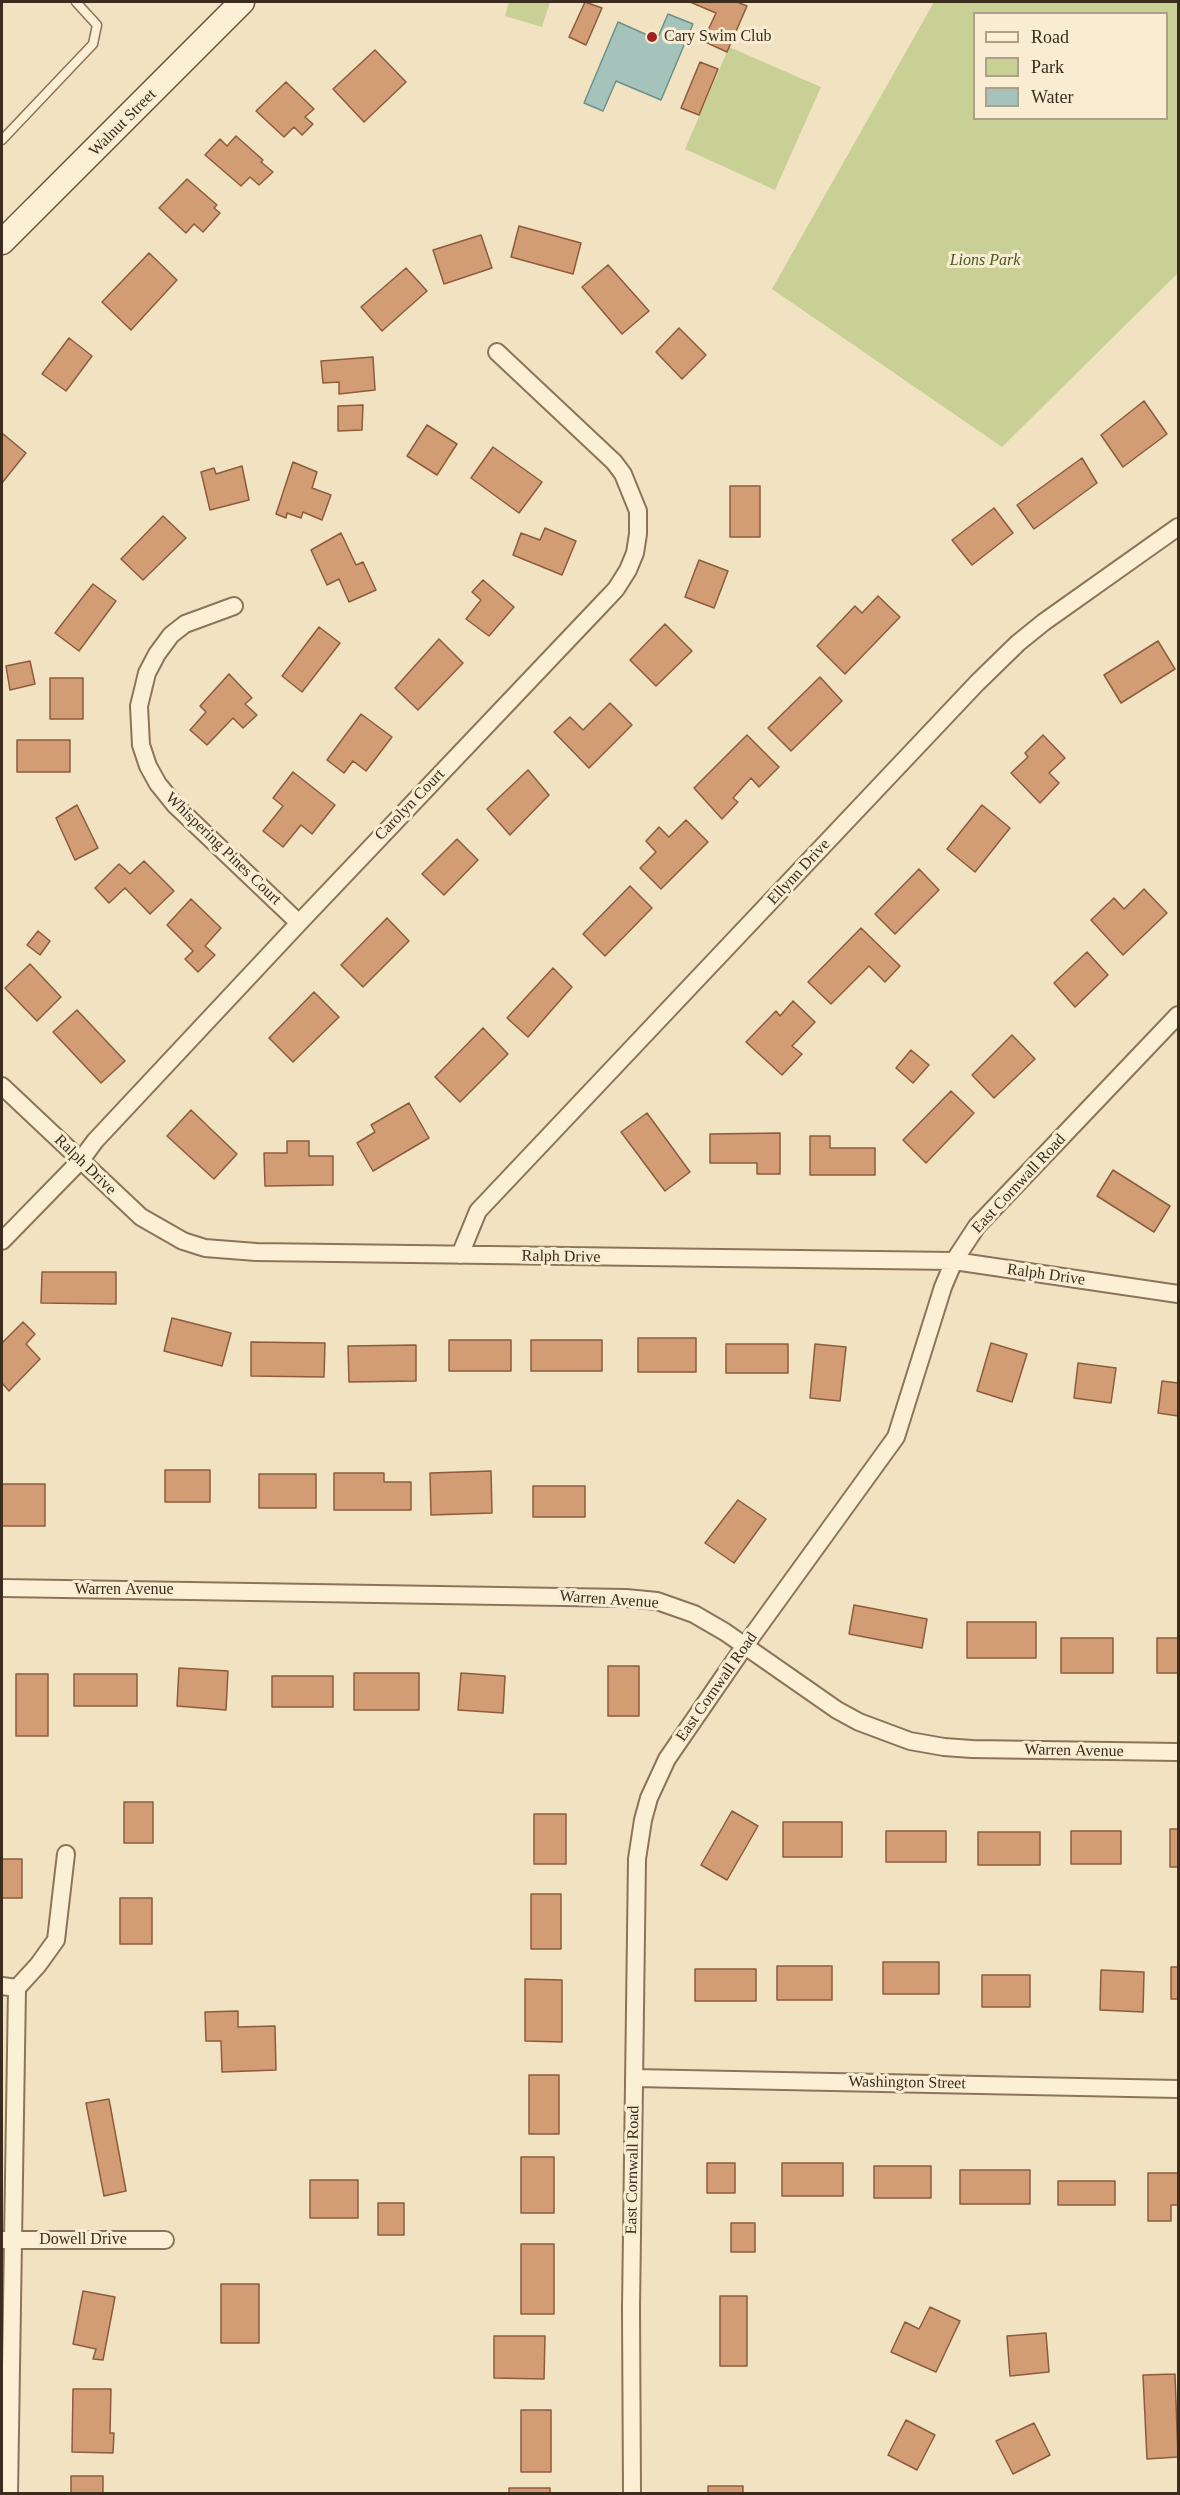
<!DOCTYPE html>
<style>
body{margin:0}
#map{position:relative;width:1180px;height:2495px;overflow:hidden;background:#f1e3c2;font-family:"Times New Roman",serif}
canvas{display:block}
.frame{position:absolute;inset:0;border:3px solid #3b2c1d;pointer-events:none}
.legend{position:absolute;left:973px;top:12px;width:195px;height:108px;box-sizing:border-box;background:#f8edd2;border:2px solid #aca08a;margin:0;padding:8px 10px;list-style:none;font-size:18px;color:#3b2c1d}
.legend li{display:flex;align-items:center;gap:12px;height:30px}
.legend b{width:30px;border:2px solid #aca08a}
</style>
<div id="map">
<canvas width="1180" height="2495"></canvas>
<div class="frame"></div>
<ul class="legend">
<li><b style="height:8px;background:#fbf0d6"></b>Road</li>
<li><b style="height:16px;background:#c9d095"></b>Park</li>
<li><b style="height:16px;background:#a5c3ba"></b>Water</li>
</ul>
</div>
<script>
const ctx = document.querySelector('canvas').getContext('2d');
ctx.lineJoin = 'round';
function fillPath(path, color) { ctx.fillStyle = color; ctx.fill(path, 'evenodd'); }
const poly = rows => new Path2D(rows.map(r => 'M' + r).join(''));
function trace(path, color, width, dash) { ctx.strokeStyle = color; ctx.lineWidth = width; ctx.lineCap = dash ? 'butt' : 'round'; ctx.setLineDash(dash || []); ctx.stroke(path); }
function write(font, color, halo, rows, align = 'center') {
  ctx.font = font + ' "Times New Roman",serif'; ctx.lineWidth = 6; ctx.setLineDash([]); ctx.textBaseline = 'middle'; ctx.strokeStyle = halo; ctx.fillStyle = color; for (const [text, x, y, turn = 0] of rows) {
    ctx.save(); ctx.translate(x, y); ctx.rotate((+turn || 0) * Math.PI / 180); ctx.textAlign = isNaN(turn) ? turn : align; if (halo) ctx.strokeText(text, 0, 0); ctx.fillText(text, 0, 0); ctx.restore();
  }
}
fillPath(poly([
 [509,2,550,2,542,27,505,16],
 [934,2,1178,2,1178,273,1002,447,772,289],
 [974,14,1166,14,1166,118,974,118],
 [729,47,821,87,775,190,685,149]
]), '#c9d095');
const water = poly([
 [668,14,693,24,661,100,616,81,603,111,584,103,618,22,654,38,658,37,668,14]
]);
fillPath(water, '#a5c3ba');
trace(water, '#6b9289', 1.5);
const building = poly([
 [585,2,602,8,586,45,569,37,585,2],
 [690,2,737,2,747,6,727,52,703,41,716,13,690,2],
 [375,50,406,82,364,122,333,89,375,50],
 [700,62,718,69,699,115,681,108,700,62],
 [286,82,314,109,305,117,313,124,302,135,294,127,284,137,256,111,286,82],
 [236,136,263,160,261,162,273,172,259,185,250,177,241,186,205,155,220,139,227,146,236,136],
 [187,179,217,205,214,208,220,213,203,232,194,224,186,233,159,208,187,179],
 [519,226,581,243,573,274,511,257,519,226],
 [481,235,492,268,444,284,433,250,481,235],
 [149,253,177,280,131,330,102,302,149,253],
 [608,265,649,311,622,334,582,287,608,265],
 [406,268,427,291,382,331,361,307,406,268],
 [679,328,706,355,682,379,656,352,679,328],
 [69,338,92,356,66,391,42,374,69,338],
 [373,357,375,390,339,394,339,382,323,383,321,361,373,357],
 [1144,401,1167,434,1123,467,1101,435,1144,401],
 [363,405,362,430,338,431,338,406,363,405],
 [427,425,457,444,437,475,407,456,427,425],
 [2,433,26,453,2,483,2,433],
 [493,447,542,482,519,513,471,478,493,447],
 [1082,458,1097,483,1034,529,1017,505,1082,458],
 [293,462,317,472,312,488,331,495,322,520,303,512,301,518,287,513,286,518,276,514,293,462],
 [242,466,249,500,210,510,201,472,214,468,216,474,242,466],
 [730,486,760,486,760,537,730,537,730,486],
 [994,508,1013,533,972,565,952,540,994,508],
 [163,516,186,538,143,580,121,559,163,516],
 [545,528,576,541,562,575,513,555,521,533,540,540,545,528],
 [341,533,356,565,363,562,376,590,349,602,339,579,327,585,311,550,341,533],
 [699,560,728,571,714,608,685,597,699,560],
 [483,580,514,607,489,636,466,619,481,600,472,592,483,580],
 [93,584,116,601,79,651,55,633,93,584],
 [878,596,900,617,845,674,817,646,855,606,862,613,878,596],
 [665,624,692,651,656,686,630,660,665,624],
 [319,627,340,643,302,692,282,676,319,627],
 [439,639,463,663,418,710,395,688,439,639],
 [1158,641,1175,669,1121,703,1104,675,1158,641],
 [30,661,35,684,10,690,6,666,30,661],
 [229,674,252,698,245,704,257,715,243,728,233,718,207,745,190,730,206,712,200,706,229,674],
 [820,677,842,701,791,751,768,728,820,677],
 [50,678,83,678,83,719,50,719,50,678],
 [610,703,632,725,589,768,554,732,570,717,583,730,610,703],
 [361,714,392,737,366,771,353,761,344,773,327,760,361,714],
 [747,735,779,767,759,787,751,778,733,798,738,802,722,819,694,788,747,735],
 [1043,735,1065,758,1049,773,1059,783,1040,803,1011,773,1028,757,1025,753,1043,735],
 [17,740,70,740,70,772,17,772,17,740],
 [528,770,549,795,510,835,487,809,528,770],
 [293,772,335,805,312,834,301,825,283,847,263,831,283,806,273,798,293,772],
 [77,805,98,848,75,860,56,818,77,805],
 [982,805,1010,828,975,872,947,849,982,805],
 [686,820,708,842,661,889,640,868,656,852,646,841,659,827,669,837,686,820],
 [457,839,478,860,444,895,422,874,457,839],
 [144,861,174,891,150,914,125,888,109,903,95,888,119,864,130,874,144,861],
 [919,869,939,890,895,934,875,914,919,869],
 [630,886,652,908,605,956,583,934,630,886],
 [1144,889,1167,913,1123,955,1091,920,1114,898,1124,909,1144,889],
 [191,899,221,928,205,946,215,955,198,972,185,959,193,951,167,925,191,899],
 [387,918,409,941,363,987,341,965,387,918],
 [861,928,900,966,885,982,869,966,831,1004,808,982,861,928],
 [38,931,50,941,40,955,27,945,38,931],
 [1087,952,1108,975,1075,1007,1054,983,1087,952],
 [30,964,61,997,37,1021,5,988,30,964],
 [553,968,572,987,528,1037,507,1018,553,968],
 [314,992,339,1017,293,1062,269,1038,314,992],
 [793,1001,815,1022,792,1046,802,1054,782,1075,746,1042,776,1011,780,1016,793,1001],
 [77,1010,125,1061,101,1083,53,1032,77,1010],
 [483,1028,508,1054,460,1102,435,1077,483,1028],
 [1012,1035,1035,1059,994,1098,972,1075,1012,1035],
 [911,1050,929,1065,913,1083,896,1068,911,1050],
 [951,1091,974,1113,926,1163,903,1140,951,1091],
 [409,1103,429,1138,373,1171,357,1143,375,1132,371,1125,409,1103],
 [191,1110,237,1154,214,1179,167,1136,191,1110],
 [647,1113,690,1172,665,1191,621,1132,647,1113],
 [780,1133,780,1174,757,1174,757,1163,710,1163,710,1134,780,1133],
 [810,1136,830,1136,830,1148,875,1148,875,1175,810,1175,810,1136],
 [287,1141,309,1141,309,1156,333,1156,333,1185,265,1186,264,1153,287,1153,287,1141],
 [1113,1170,1170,1206,1154,1232,1097,1196,1113,1170],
 [42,1272,116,1272,116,1304,41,1303,42,1272],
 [172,1318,231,1333,222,1366,164,1351,172,1318],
 [23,1322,35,1334,26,1344,40,1359,9,1391,2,1383,2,1343,23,1322],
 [638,1338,696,1338,696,1372,638,1372,638,1338],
 [449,1340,511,1340,511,1371,449,1371,449,1340],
 [531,1340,602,1340,602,1371,531,1371,531,1340],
 [251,1342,325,1343,324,1377,251,1376,251,1342],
 [991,1343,1027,1354,1012,1402,977,1391,991,1343],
 [726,1344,788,1344,788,1373,726,1373,726,1344],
 [815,1344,846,1347,840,1401,810,1398,815,1344],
 [416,1345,416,1381,349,1382,348,1346,416,1345],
 [1078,1363,1116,1368,1111,1403,1074,1398,1078,1363],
 [1162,1381,1178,1383,1178,1416,1158,1413,1162,1381],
 [165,1470,210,1470,210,1502,165,1502,165,1470],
 [491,1471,492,1513,431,1515,430,1473,491,1471],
 [334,1473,384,1473,384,1482,411,1482,411,1510,334,1510,334,1473],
 [259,1474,316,1474,316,1508,259,1508,259,1474],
 [2,1484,45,1484,45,1526,2,1526,2,1484],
 [533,1486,585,1486,585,1517,533,1517,533,1486],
 [738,1500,766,1519,734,1563,705,1543,738,1500],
 [854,1605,927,1619,922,1648,849,1634,854,1605],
 [967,1622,1036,1622,1036,1658,967,1658,967,1622],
 [1061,1638,1113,1638,1113,1673,1061,1673,1061,1638],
 [1157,1638,1178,1638,1178,1673,1157,1673,1157,1638],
 [608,1666,639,1666,639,1716,608,1716,608,1666],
 [179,1668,228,1671,226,1710,177,1706,179,1668],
 [354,1673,419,1673,419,1710,354,1710,354,1673],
 [461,1673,505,1676,503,1713,458,1710,461,1673],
 [16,1674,48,1674,48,1736,16,1736,16,1674],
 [74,1674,137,1674,137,1706,74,1706,74,1674],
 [272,1676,333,1676,333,1707,272,1707,272,1676],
 [124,1802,153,1802,153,1843,124,1843,124,1802],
 [732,1811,758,1826,727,1880,701,1865,732,1811],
 [534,1814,566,1814,566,1864,534,1864,534,1814],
 [783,1822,842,1822,842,1857,783,1857,783,1822],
 [1170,1829,1178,1829,1178,1867,1170,1867,1170,1829],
 [886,1831,946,1831,946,1862,886,1862,886,1831],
 [1071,1831,1121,1831,1121,1864,1071,1864,1071,1831],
 [978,1832,1040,1832,1040,1865,978,1865,978,1832],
 [2,1859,22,1859,22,1898,2,1898,2,1859],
 [531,1894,561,1894,561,1949,531,1949,531,1894],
 [120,1898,152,1898,152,1944,120,1944,120,1898],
 [883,1962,939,1962,939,1994,883,1994,883,1962],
 [777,1966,832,1966,832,2000,777,2000,777,1966],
 [1171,1967,1178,1967,1178,1999,1171,1999,1171,1967],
 [695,1969,756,1969,756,2001,695,2001,695,1969],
 [1101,1970,1144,1972,1143,2012,1100,2010,1101,1970],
 [982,1975,1030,1975,1030,2007,982,2007,982,1975],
 [525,1979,562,1980,562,2042,525,2041,525,1979],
 [238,2011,238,2027,275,2026,276,2070,222,2072,221,2041,206,2041,205,2012,238,2011],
 [529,2075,559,2075,559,2134,529,2134,529,2075],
 [109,2099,126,2191,104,2196,86,2103,109,2099],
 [521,2157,554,2157,554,2213,521,2213,521,2157],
 [707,2163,735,2163,735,2193,707,2193,707,2163],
 [782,2163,843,2163,843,2196,782,2196,782,2163],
 [874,2166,931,2166,931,2198,874,2198,874,2166],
 [960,2170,1030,2170,1030,2204,960,2204,960,2170],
 [1148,2173,1178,2173,1178,2205,1171,2205,1171,2221,1148,2221,1148,2173],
 [310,2180,358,2180,358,2218,310,2218,310,2180],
 [1058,2181,1115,2181,1115,2205,1058,2205,1058,2181],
 [378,2203,404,2203,404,2235,378,2235,378,2203],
 [731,2223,755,2223,755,2252,731,2252,731,2223],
 [521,2244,554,2244,554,2314,521,2314,521,2244],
 [221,2284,259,2284,259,2343,221,2343,221,2284],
 [83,2291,115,2297,103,2360,93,2359,96,2349,73,2344,83,2291],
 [720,2296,747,2296,747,2366,720,2366,720,2296],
 [930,2307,960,2321,936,2372,891,2352,905,2322,919,2329,930,2307],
 [1046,2333,1049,2372,1010,2376,1007,2336,1046,2333],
 [494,2336,545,2336,544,2379,494,2378,494,2336],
 [1175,2374,1178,2457,1147,2459,1143,2375,1175,2374],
 [73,2389,111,2389,110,2433,114,2433,113,2453,72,2452,73,2389],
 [521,2410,551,2410,551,2472,521,2472,521,2410],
 [906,2420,935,2435,917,2470,888,2455,906,2420],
 [1034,2423,1050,2455,1013,2474,996,2441,1034,2423],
 [71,2476,103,2476,103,2494,71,2494,71,2476],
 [708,2486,743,2486,743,2494,708,2494,708,2486],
 [509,2488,550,2488,550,2494,509,2494,509,2488]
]);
fillPath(building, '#d29c75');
trace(building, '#8d5c3c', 1.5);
const lane = poly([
 [2,140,93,44,97,25,76,2]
]);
const street = poly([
 [234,606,185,624,171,635,157,654,147,673,139,706,141,745,148,766,158,784,175,805,299,923],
 [2,1086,141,1217,183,1241,205,1248,256,1252,954,1261,1178,1294],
 [2,1241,81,1160,95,1141,299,923,599,607,616,589,628,570,635,553,638,534,638,511,623,474,614,462,497,352],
 [460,1255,478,1211,977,683,1018,643,1044,622,1178,527],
 [2,1588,626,1598,657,1601,694,1614,725,1632,837,1710,859,1722,910,1741,944,1747,972,1749,1178,1752],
 [2,1986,17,1988],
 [635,2078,1178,2089],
 [2,2240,165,2240],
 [9,2494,17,1988,38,1965,56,1940,66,1854],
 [632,2494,631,2308,637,1859,643,1820,649,1798,667,1759,744,1647,896,1437,943,1287,954,1261,977,1226,1178,1015]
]);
const secondary = poly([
 [2,242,242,2]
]);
trace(lane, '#8c7458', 11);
trace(street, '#8c7458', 20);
trace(secondary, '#6e553b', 27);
trace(lane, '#fbf0d6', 8);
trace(street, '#fbf0d6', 16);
trace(secondary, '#fbf0d6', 24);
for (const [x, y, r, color] of [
 [652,37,6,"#a02323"]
]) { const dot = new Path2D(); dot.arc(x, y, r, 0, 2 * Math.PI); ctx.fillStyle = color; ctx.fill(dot); trace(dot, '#f8edd2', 2); }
write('16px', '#3b2c1d', '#f8edd2', [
 ["Cary Swim Club",664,37]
], 'left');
write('16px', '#3b2c1d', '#f8edd2', [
 ["Walnut Street",123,123,-45],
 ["Carolyn Court",410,805,-46],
 ["Whispering Pines Court",223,849,44],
 ["Ellynn Drive",799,872,-47],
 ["Ralph Drive",85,1165,44],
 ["East Cornwall Road",1019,1184,-47],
 ["Ralph Drive",561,1257,1],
 ["Ralph Drive",1046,1275,8],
 ["Warren Avenue",124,1590],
 ["Warren Avenue",609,1600,4],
 ["East Cornwall Road",717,1687,-55],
 ["Warren Avenue",1074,1751,1],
 ["Washington Street",907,2083,1],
 ["East Cornwall Road",633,2170,-89],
 ["Dowell Drive",83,2240]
]);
write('italic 16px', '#4b5922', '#f8edd2', [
 ["Lions Park",985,261]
]);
</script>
